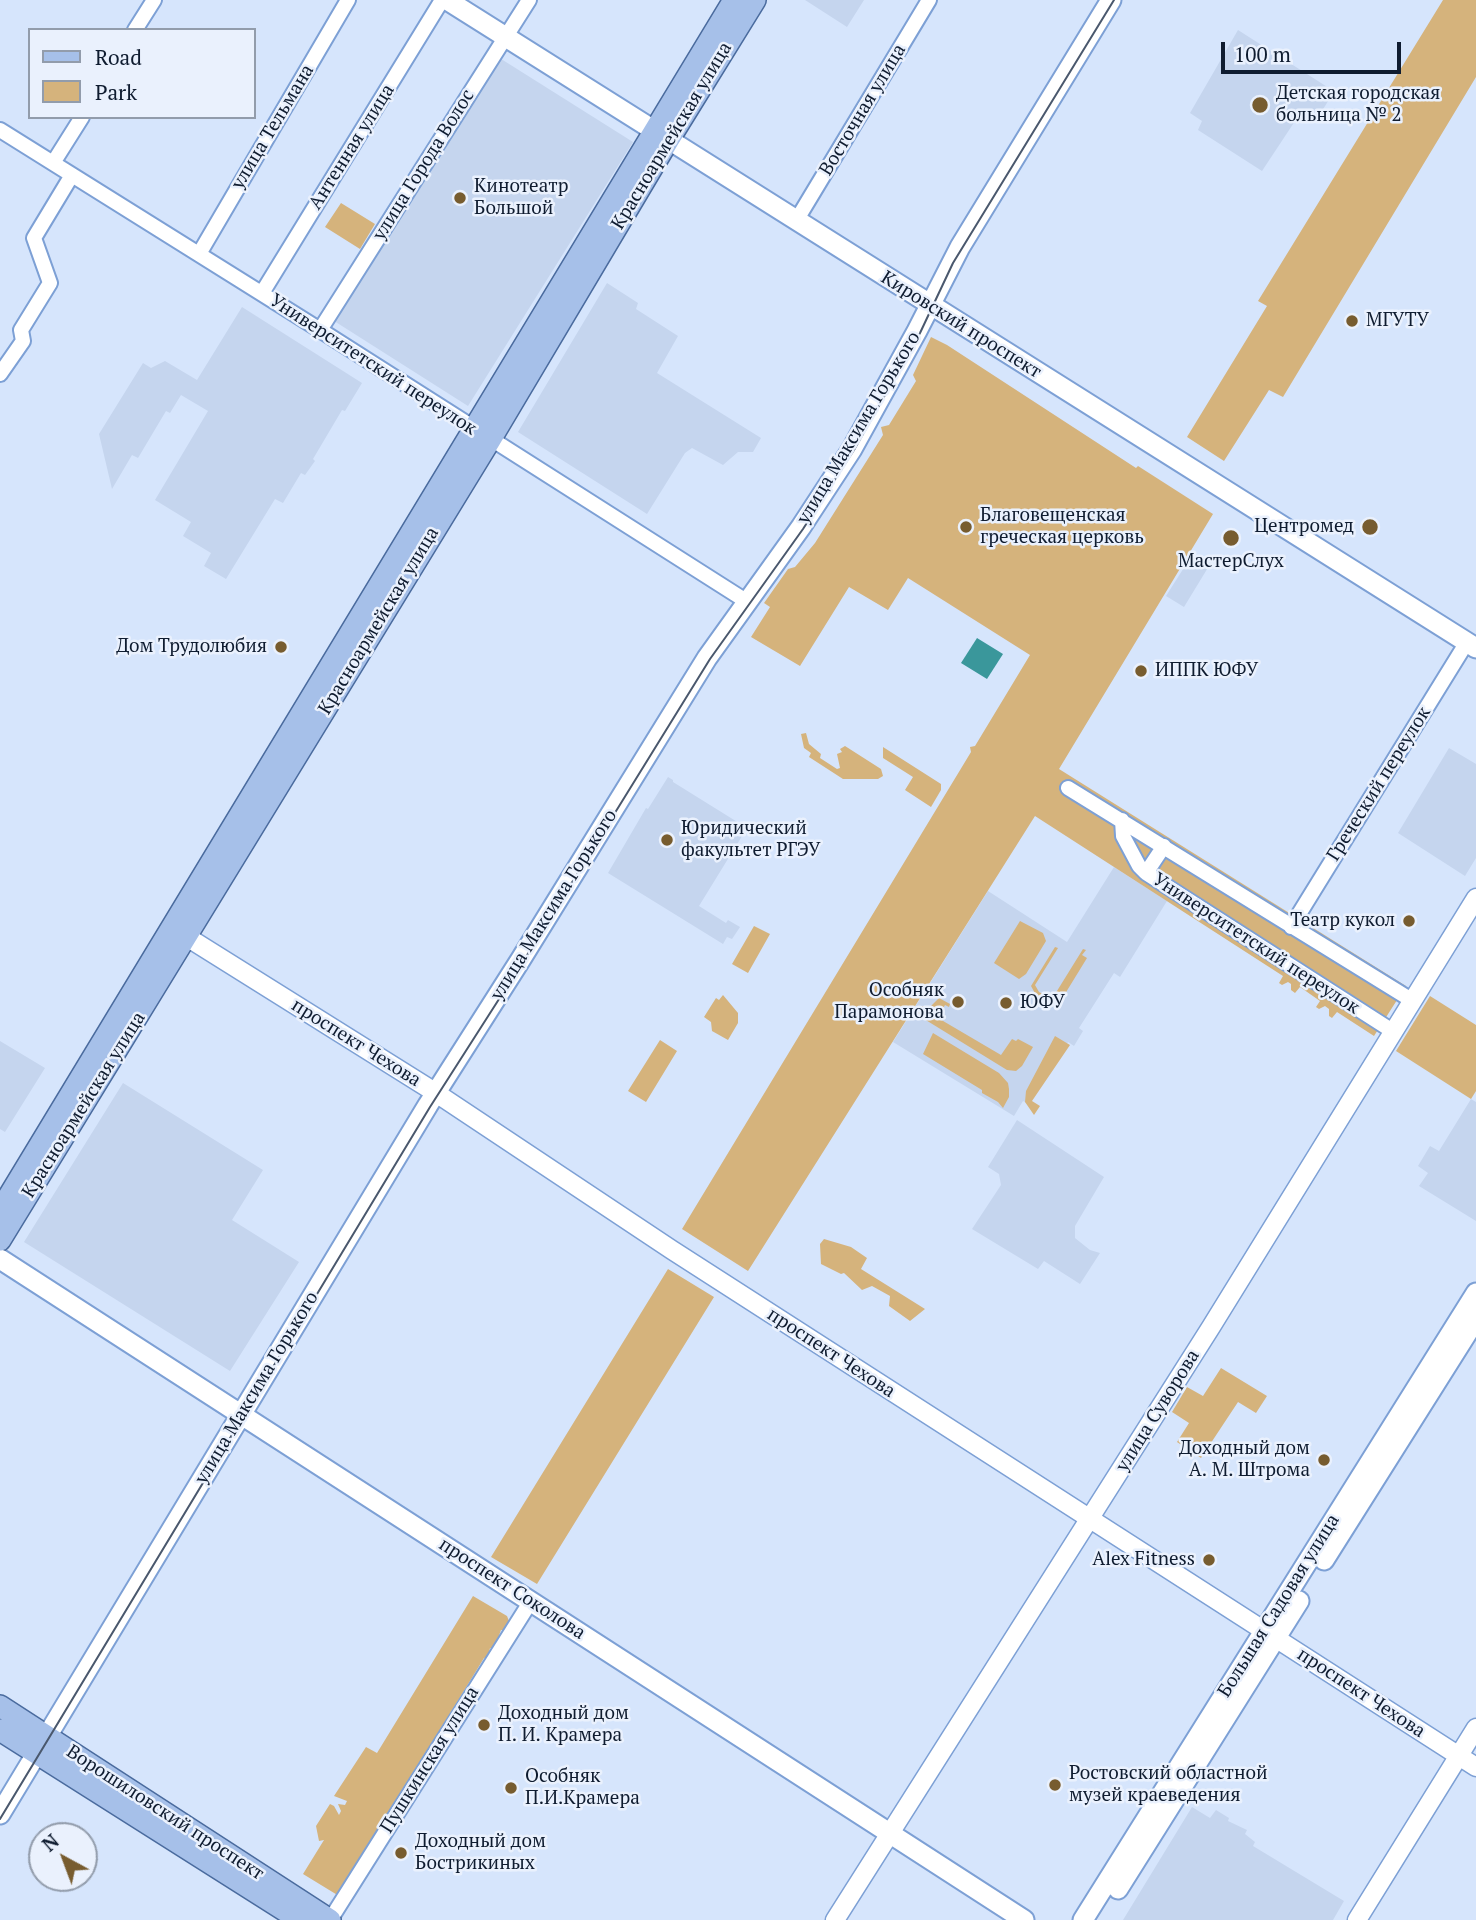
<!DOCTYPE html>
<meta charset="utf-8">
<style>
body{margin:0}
#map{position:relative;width:1476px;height:1920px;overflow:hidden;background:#d6e5fc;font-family:"PT Serif",serif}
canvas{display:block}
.legend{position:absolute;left:28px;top:28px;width:228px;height:91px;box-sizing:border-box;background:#eaf1fd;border:2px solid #929cab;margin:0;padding:9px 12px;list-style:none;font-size:21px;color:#0f1c30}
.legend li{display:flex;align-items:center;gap:14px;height:35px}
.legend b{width:35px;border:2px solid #929cab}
.north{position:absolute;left:28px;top:1822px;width:70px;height:70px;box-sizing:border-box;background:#eaf1fd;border:2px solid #929cab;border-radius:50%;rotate:319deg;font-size:19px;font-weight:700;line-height:28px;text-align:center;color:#0f1c30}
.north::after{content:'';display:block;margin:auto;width:24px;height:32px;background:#775c2f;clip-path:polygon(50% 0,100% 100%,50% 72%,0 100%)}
.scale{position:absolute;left:1221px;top:42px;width:180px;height:32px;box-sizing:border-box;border:4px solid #0f1c30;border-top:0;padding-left:9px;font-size:21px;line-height:24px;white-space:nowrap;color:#0f1c30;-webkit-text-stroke:5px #eaf1fd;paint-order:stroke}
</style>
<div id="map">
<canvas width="1476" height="1920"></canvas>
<ul class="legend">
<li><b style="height:9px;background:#a6c0e9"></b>Road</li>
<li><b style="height:19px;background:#d5b37c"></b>Park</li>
</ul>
<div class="north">N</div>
<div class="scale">100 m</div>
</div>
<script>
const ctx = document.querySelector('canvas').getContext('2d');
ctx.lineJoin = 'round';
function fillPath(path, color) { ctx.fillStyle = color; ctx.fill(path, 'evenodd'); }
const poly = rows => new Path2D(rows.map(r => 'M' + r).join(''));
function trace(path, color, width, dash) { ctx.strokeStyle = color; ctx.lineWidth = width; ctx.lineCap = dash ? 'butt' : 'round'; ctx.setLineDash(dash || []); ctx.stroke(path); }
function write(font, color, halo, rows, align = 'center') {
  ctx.font = font + ' "PT Serif",serif'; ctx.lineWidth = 5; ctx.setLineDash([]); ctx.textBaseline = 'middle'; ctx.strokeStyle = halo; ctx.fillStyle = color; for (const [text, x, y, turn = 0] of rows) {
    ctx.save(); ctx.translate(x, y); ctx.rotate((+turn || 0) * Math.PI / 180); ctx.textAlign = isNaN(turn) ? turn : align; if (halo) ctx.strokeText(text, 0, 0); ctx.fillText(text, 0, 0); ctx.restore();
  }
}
fillPath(poly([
 [805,0,864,0,847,27],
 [1238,30,1332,90,1328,96,1330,98,1317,119,1315,118,1312,123,1299,115,1262,171,1198,130,1202,121,1190,113],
 [498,57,633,142,468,406,331,319],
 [607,283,638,303,636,309,678,336,657,373,761,438,753,452,738,452,723,465,692,448,685,453,647,514,518,432],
 [242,307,362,383,345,411,342,410,313,459,315,461,305,475,301,473,283,503,275,499,226,579,204,566,211,553,183,536,191,522,155,500,208,411,181,395,170,413,166,411,138,458,132,455,112,489,99,434,143,363,151,368,165,361,197,380],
 [1192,555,1209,566,1184,607,1166,596],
 [1449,748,1476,764,1476,858,1465,876,1398,833],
 [668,777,673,780,673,782,747,828,699,906,726,923,728,920,740,927,732,939,727,937,723,944,608,873,646,808,648,809],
 [1114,867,1167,901,1120,977,1114,973,1079,1028,1083,1031,1074,1046,1068,1042,1029,1104,1023,1101,1014,1116,893,1042,988,891,1067,942],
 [0,1041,45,1068,5,1132,0,1129],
 [123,1083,263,1170,232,1220,299,1262,230,1371,24,1242],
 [1471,1099,1476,1102,1476,1221,1419,1186,1428,1173,1418,1166,1430,1146,1439,1151],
 [1017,1120,1104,1177,1075,1226,1075,1238,1090,1250,1100,1253,1080,1284,1044,1261,1038,1269,972,1229,1001,1185,999,1174,988,1167],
 [1192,1807,1210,1818,1216,1810,1229,1818,1228,1821,1247,1830,1245,1834,1255,1842,1253,1846,1344,1901,1333,1920,1123,1920]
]), '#c5d5ee');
fillPath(poly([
 [1443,0,1476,0,1476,77,1283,397,1269,390,1224,461,1187,437,1267,306,1258,301],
 [341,203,375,224,360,249,325,227],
 [931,337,947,345,1136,468,1138,466,1213,514,1059,769,1406,986,1374,1036,1337,1012,1332,1018,1329,1016,1329,1009,1325,1006,1319,1009,1316,1007,1320,1001,1300,987,1295,993,1291,990,1291,984,1288,982,1282,985,1279,983,1283,976,1035,816,748,1271,682,1229,971,752,970,747,975,746,1030,655,908,578,888,610,849,587,800,666,751,637,770,607,764,603,788,569,795,567,815,543,883,435,881,427,889,425,916,381,913,375],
 [806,733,809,744,821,754,820,758,837,769,840,768,837,754,842,752,840,749,845,746,881,769,883,776,878,779,843,779,809,757,811,753,804,748,801,734],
 [883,747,941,784,941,790,931,807,905,790,913,777,883,758],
 [1020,921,1043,933,1046,941,1026,974,1019,979,994,963],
 [754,926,770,934,748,973,732,964],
 [1055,947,1058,948,1035,985,1039,992,1052,999,1083,949,1086,950,1082,955,1087,958,1060,1002,1051,1004,1036,995,1031,986],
 [723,995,738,1013,738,1023,728,1040,712,1031,711,1022,704,1017,716,998,719,1000],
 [1430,996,1476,1025,1476,1091,1471,1099,1396,1051],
 [939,998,950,1004,949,1007,945,1005,938,1018,1001,1055,1012,1039,1016,1041,1018,1039,1033,1047,1022,1066,1016,1071,1007,1070,916,1014,920,1006,931,1006],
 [933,1033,999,1073,1008,1083,1009,1089,1009,1097,1003,1108,998,1102,982,1093,982,1090,923,1054],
 [1055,1036,1070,1045,1032,1101,1040,1106,1034,1115,1025,1102,1026,1091],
 [660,1040,677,1051,646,1102,628,1091],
 [824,1239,851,1247,867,1258,861,1269,925,1309,910,1321,889,1306,890,1296,872,1286,862,1290,844,1273,841,1274,821,1264,820,1244],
 [668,1269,714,1297,537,1584,491,1557],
 [1221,1368,1267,1396,1256,1413,1238,1402,1201,1458,1177,1442,1189,1423,1172,1412,1187,1387,1203,1396],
 [473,1596,507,1616,509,1621,505,1630,501,1630,494,1649,490,1648,488,1657,484,1658,339,1896,303,1874,324,1840,319,1841,316,1826,330,1804,334,1806,339,1815,341,1811,338,1804,345,1805,347,1801,334,1796,366,1747,377,1753]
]), '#d5b37c');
fillPath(poly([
 [977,638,1003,654,987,679,961,663]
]), '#3a979b');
const minor = poly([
 [135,30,154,0],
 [0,130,320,330,746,601],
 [53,163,82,117],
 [796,221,929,0],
 [199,254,348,0],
 [262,293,442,0],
 [320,330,529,0],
 [0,374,23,341,21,330,50,283,34,238,72,175],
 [1068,788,1413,1001],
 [1122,820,1123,836,1139,866,1146,873],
 [1164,846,1146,873,1394,1032],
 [1291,927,1467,642],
 [330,1920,531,1601]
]);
const tertiary = poly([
 [187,937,433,1091,672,1250,1476,1767],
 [835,1920,1211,1327,1476,898],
 [1357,1920,1476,1728]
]);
const secondary = poly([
 [447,0,1476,648],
 [0,1259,1024,1920],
 [1324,1560,1476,1319],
 [0,1814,428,1105,521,959,707,658,801,527,852,449,917,331,960,247,1111,0],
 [1118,1889,1299,1601],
 [1083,1920,1476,1293]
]);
const primary = poly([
 [0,1211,734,0],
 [0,1240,490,440,669,139,755,0],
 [0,1706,330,1920],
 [0,1730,300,1920]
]);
trace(minor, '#7da0d5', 18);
trace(tertiary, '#7da0d5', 21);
trace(secondary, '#7da0d5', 23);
trace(primary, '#4a6b9e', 24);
trace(minor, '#fff', 14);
trace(tertiary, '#fff', 18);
trace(secondary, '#fff', 19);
trace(primary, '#a6c0e9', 21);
trace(poly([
 [0,1819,430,1107,524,960,710,659,803,529,854,450,920,333,953,263,1114,0]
]), '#4a586d', 2);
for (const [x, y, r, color] of [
 [1260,105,9,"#775c2f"],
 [460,198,7,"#775c2f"],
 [1352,321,7,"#775c2f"],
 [966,527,7,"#775c2f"],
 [1370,527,9,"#775c2f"],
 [1231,538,9,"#775c2f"],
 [281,647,7,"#775c2f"],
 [1141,671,7,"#775c2f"],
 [667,840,7,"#775c2f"],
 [1409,921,7,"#775c2f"],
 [958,1002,7,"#775c2f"],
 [1006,1003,7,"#775c2f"],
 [1324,1460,7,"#775c2f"],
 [1209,1560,7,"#775c2f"],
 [484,1725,7,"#775c2f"],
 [1055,1785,7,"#775c2f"],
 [511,1788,7,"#775c2f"],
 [401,1853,7,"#775c2f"]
]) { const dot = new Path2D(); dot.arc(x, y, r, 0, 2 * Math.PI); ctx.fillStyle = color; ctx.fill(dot); trace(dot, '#eaf1fd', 2.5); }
write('19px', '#0f1c30', '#eaf1fd', [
 ["Детская городская",1276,94],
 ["больница № 2",1276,116],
 ["Кинотеатр",474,187],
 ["Большой",474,209],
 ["МГУТУ",1366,321],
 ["Благовещенская",980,516],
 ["греческая церковь",980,538],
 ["Центромед",1354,527,"right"],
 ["МастерСлух",1231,562,"center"],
 ["Дом Трудолюбия",267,647,"right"],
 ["ИППК ЮФУ",1155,671],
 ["Юридический",681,829],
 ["факультет РГЭУ",681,851],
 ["Театр кукол",1395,921,"right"],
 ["Особняк",944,991,"right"],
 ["Парамонова",944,1013,"right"],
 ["ЮФУ",1020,1003],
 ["Доходный дом",1310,1449,"right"],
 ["А. М. Штрома",1310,1471,"right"],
 ["Alex Fitness",1195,1560,"right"],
 ["Доходный дом",498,1714],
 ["П. И. Крамера",498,1736],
 ["Ростовский областной",1069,1774],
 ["музей краеведения",1069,1796],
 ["Особняк",525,1777],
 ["П.И.Крамера",525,1799],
 ["Доходный дом",415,1842],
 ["Бострикиных",415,1864]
], 'left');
write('19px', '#0f1c30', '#eaf1fd', [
 ["Восточная улица",863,110,-59],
 ["улица Тельмана",273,127,-59],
 ["Красноармейская улица",672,136,-59],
 ["Антенная улица",352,147,-58],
 ["улица Города Волос",424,165,-58],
 ["Кировский проспект",961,325,32],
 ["Университетский переулок",373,365,33],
 ["улица Максима Горького",859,428,-59],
 ["Красноармейская улица",379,621,-59],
 ["Греческий переулок",1379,784,-58],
 ["улица Максима Горького",554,905,-58],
 ["Университетский переулок",1256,944,33],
 ["проспект Чехова",356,1043,32],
 ["Красноармейская улица",84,1105,-58],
 ["проспект Чехова",831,1353,33],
 ["улица Максима Горького",257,1388,-59],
 ["улица Суворова",1158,1411,-58],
 ["проспект Соколова",512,1589,33],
 ["Большая Садовая улица",1279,1606,-58],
 ["проспект Чехова",1361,1693,33],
 ["Пушкинская улица",430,1760,-58],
 ["Ворошиловский проспект",165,1813,33]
]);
</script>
